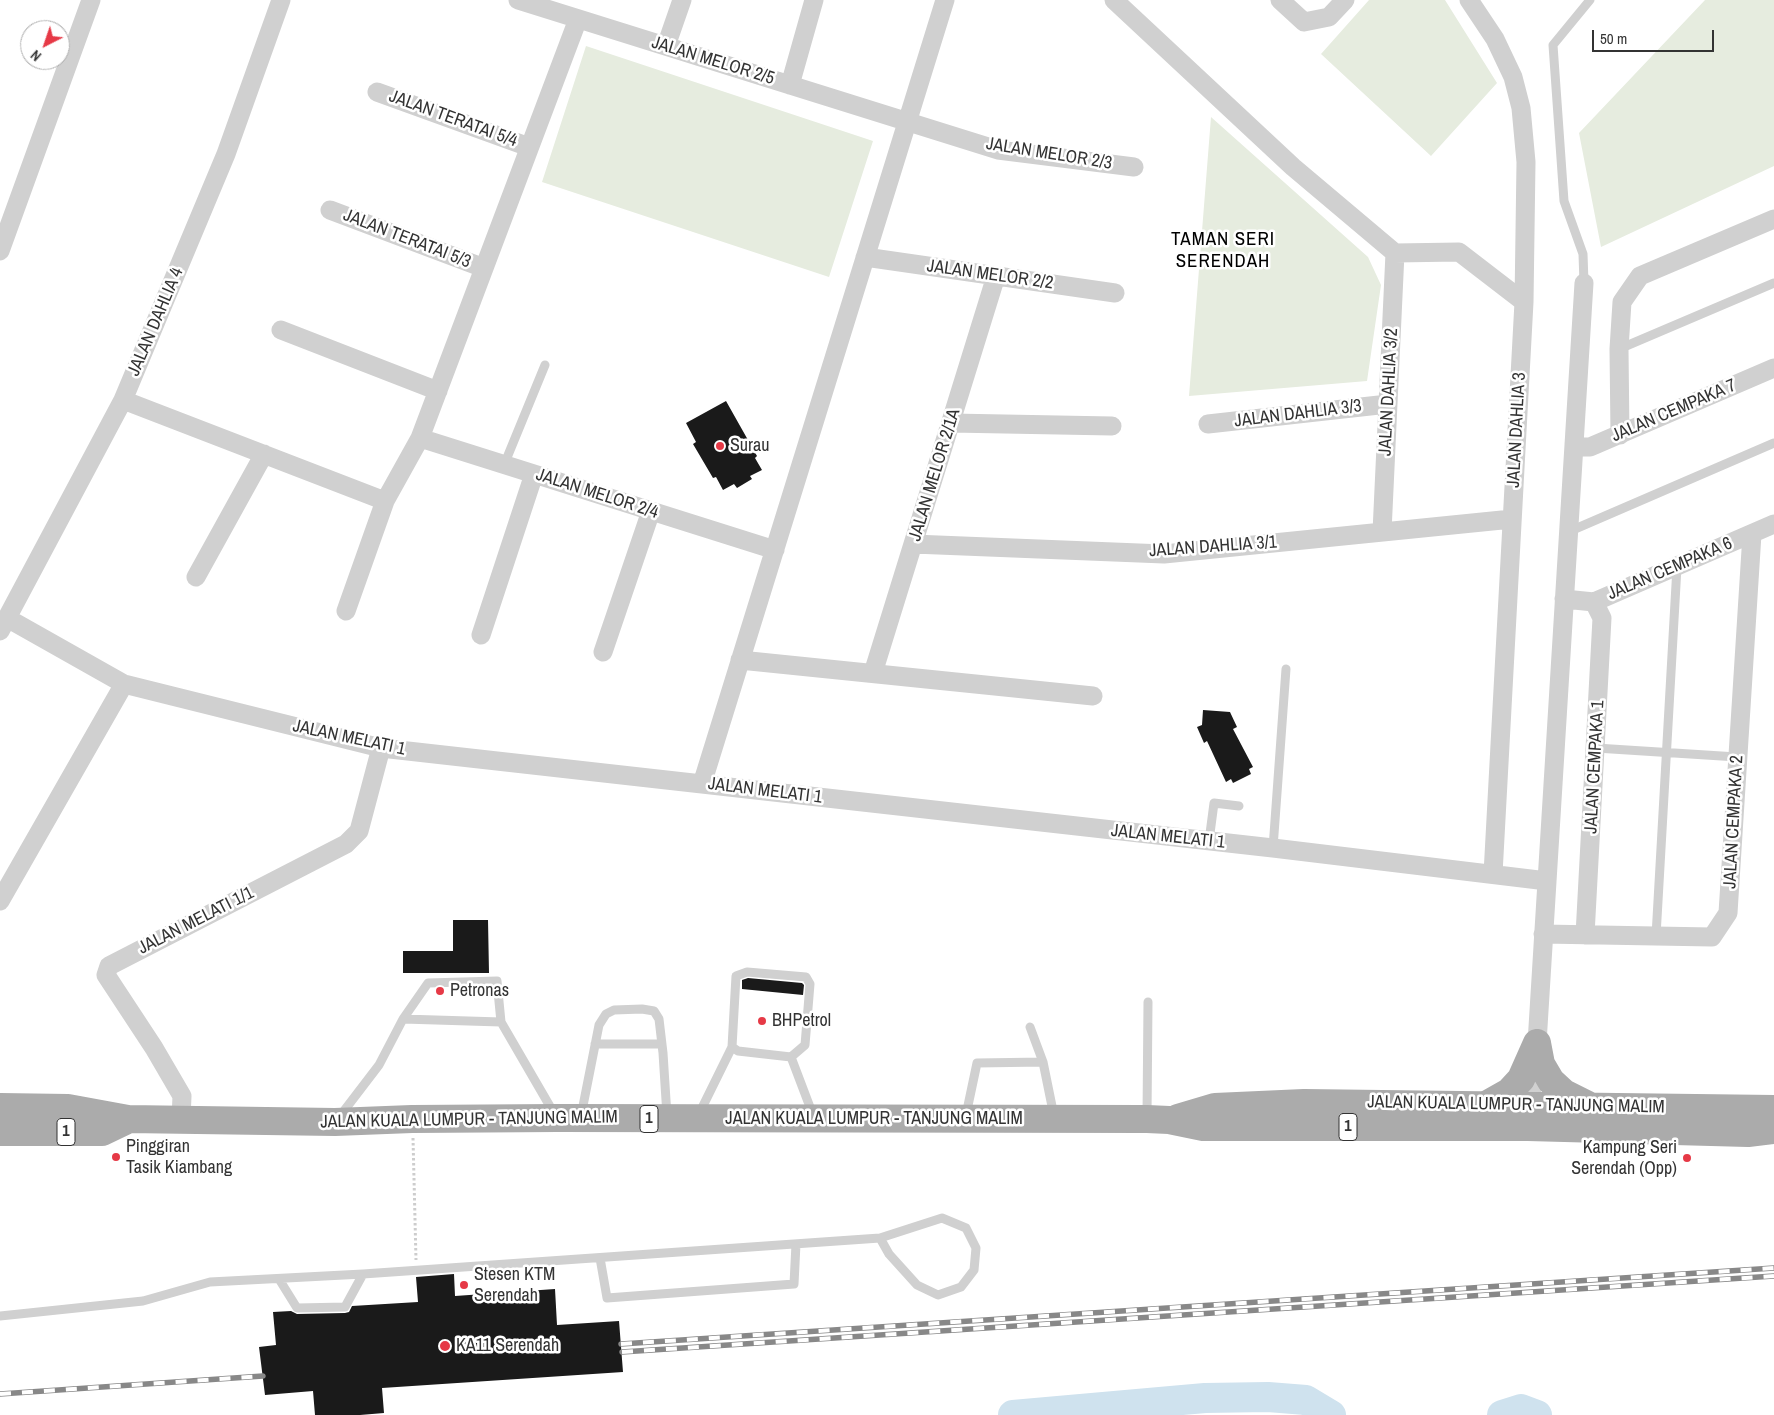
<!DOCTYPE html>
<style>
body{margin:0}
#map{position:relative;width:1774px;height:1415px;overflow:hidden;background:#fff;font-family:"Archivo Narrow",sans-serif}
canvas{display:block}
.north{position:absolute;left:20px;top:20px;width:50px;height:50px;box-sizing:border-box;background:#fff;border:1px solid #adadad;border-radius:50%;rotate:221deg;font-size:14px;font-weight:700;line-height:20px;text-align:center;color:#333}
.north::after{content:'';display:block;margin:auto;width:18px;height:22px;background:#e63946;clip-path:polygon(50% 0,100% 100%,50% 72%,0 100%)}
.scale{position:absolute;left:1592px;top:30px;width:122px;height:22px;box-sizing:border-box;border:2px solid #333;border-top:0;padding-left:6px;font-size:15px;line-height:18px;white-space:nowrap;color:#333;-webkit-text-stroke:4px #fff;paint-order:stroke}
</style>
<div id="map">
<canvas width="1774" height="1415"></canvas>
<div class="north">N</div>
<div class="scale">50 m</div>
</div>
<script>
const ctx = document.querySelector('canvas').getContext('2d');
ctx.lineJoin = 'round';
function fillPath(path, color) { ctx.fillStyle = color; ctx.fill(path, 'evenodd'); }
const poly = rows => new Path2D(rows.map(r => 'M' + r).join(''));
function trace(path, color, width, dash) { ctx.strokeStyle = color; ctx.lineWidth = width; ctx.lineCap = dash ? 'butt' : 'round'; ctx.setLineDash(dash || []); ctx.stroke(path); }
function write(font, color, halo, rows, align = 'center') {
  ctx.font = font + ' "Archivo Narrow",sans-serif'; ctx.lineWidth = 5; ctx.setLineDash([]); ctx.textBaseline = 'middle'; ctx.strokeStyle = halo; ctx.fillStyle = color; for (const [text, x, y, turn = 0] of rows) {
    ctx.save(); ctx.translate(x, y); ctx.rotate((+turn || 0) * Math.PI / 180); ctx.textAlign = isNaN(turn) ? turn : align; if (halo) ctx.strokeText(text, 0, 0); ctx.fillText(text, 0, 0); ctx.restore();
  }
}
fillPath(poly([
 [1369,0,1445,0,1497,83,1431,156,1321,54],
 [1705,0,1774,0,1774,166,1601,247,1579,133],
 [586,46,873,141,829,277,542,182],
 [1211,117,1368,257,1381,285,1367,381,1189,396]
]), '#e6ecdf');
trace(poly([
 [1013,1415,1205,1398,1268,1397,1306,1400,1331,1415],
 [1502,1415,1521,1409,1537,1415]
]), '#cfe2ee', 30);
fillPath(poly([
 [726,401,757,456,755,458,762,470,750,476,752,479,737,488,734,484,723,490,716,477,713,478,693,444,696,442,686,423],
 [1203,710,1230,712,1237,727,1233,729,1253,767,1249,769,1251,774,1233,783,1231,779,1226,782,1207,741,1204,743,1197,727,1202,725],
 [453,920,488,920,489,973,403,973,403,951,453,951],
 [748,978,802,983,804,985,803,995,742,989,742,980],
 [454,1274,455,1296,555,1289,557,1325,619,1321,623,1372,382,1388,384,1413,360,1415,315,1415,313,1391,265,1395,259,1347,276,1345,273,1312,291,1311,297,1314,345,1313,349,1312,352,1306,418,1302,416,1277]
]), '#1a1a1a');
trace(poly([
 [413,1138,416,1260]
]), '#cdcdcd', 3, [2.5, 2.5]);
trace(poly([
 [1584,283,1583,254,1564,201,1553,45,1590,0],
 [1619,349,1774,283],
 [504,465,545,365],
 [1568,532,1774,443],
 [1596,748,1737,757],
 [1209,841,1214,803,1239,806],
 [1273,848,1286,669],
 [1656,936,1677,567],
 [747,972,806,977,810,984,805,1045,791,1057,738,1051,732,1047,736,976,747,972],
 [403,1019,428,983,497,981,501,1022],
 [1030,1027,1043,1062,1054,1116],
 [595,1044,662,1044],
 [791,1057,813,1115],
 [699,1114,732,1047],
 [966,1115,977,1063,1043,1062],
 [340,1116,379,1065,403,1019,501,1022,555,1115],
 [581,1116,599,1025,606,1014,614,1010,642,1009,654,1011,659,1019,663,1053,667,1116],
 [1147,1116,1148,1002],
 [600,1258,607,1298,794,1284,796,1244],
 [279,1279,297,1308,345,1307,363,1274],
 [0,1316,143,1301,210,1282,363,1274,880,1238,942,1218,966,1228,976,1248,974,1270,961,1287,938,1295,917,1285,889,1254,880,1238]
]), '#d0d0d0', 9);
trace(poly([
 [518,0,998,150,1134,167],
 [1114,0,1293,167,1395,253,1459,252,1524,302],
 [1280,0,1304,22,1329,17,1345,0],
 [1469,0,1495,39,1513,77,1521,108,1526,162,1524,302,1493,874],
 [666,46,682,0],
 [790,85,814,0],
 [377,92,529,147],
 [330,210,484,268],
 [0,251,91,0],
 [865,257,1115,293],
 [281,330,438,391],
 [123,400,385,501],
 [951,423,1112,426],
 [1208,424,1388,404],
 [1620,435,1619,349,1622,302,1640,276,1774,219],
 [420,438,775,550],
 [1574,447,1590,447,1774,368],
 [1382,532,1395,253],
 [913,544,1164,554,1512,519],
 [196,577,264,454],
 [1564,599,1594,602,1774,524],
 [346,611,385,501,420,438,578,19],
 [7,618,124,684,381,748,1273,848,1547,881],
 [0,631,123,400,226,154,281,0],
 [481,635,534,474],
 [603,652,651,511],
 [740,660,1093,696],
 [873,673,996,276],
 [702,784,945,0],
 [0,901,124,684],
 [1543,934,1712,937,1728,913,1752,534],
 [1585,935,1602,618,1594,602],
 [1529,1116,1537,1043,1584,283],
 [181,1119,182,1096,154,1048,106,975,109,966,346,844,359,831,381,748]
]), '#d0d0d0', 19);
trace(poly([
 [1537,1043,1541,1064,1551,1081,1564,1093,1588,1105],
 [1486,1105,1509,1092,1521,1079,1537,1043],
 [0,1107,68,1108,128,1119,335,1122,412,1119,557,1118,1147,1119,1169,1120,1203,1127,1528,1127,1748,1133,1774,1130],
 [1178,1118,1215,1107,1304,1103,1774,1109],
 [0,1132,102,1132,125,1121]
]), '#ababab', 28);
const rail = poly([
 [621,1344,1774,1268],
 [622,1352,1774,1276],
 [0,1394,263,1376]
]);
trace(rail, '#888', 5.5);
trace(rail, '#fff', 4, [11]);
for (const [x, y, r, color] of [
 [720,446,5,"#e63946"],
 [440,991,5,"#e63946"],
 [762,1021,5,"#e63946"],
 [116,1157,5,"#e63946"],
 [1687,1158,5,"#e63946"],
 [464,1285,5,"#e63946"],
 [445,1346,6,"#e63946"]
]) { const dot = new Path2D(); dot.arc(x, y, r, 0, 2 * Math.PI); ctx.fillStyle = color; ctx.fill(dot); trace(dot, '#fff', 2); }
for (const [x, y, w] of [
 [649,1119,18],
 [1348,1127,18],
 [66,1132,18]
]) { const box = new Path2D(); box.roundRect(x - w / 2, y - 13.5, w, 27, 4); ctx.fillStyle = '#fff'; ctx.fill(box); trace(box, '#333', 1); }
write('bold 16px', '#333', null, [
 ["1",649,1119],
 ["1",1348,1127],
 ["1",66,1132]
]);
write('18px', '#333', '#fff', [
 ["JALAN MELOR 2/5",713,61,17],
 ["JALAN TERATAI 5/4",453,119,20],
 ["JALAN MELOR 2/3",1049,154,9],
 ["JALAN TERATAI 5/3",407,239,21],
 ["JALAN MELOR 2/2",990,275,8],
 ["JALAN DAHLIA 4",156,322,-67],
 ["JALAN DAHLIA 3/2",1389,392,-87],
 ["JALAN CEMPAKA 7",1674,411,-23],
 ["JALAN DAHLIA 3/3",1298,414,-7],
 ["JALAN DAHLIA 3",1517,430,-87],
 ["JALAN MELOR 2/1A",935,475,-73],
 ["JALAN MELOR 2/4",597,494,18],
 ["JALAN DAHLIA 3/1",1213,547,-4],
 ["JALAN CEMPAKA 6",1670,569,-23],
 ["JALAN MELATI 1",349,738,12],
 ["JALAN CEMPAKA 1",1595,767,-87],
 ["JALAN MELATI 1",765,791,7],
 ["JALAN CEMPAKA 2",1734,822,-87],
 ["JALAN MELATI 1",1168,837,6],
 ["JALAN MELATI 1/1",196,921,-27],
 ["JALAN KUALA LUMPUR - TANJUNG MALIM",1516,1105,1],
 ["JALAN KUALA LUMPUR - TANJUNG MALIM",874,1119],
 ["JALAN KUALA LUMPUR - TANJUNG MALIM",469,1120,-1]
]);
write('18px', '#333', '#fff', [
 ["Surau",730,446],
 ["Petronas",450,991],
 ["BHPetrol",772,1021],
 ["Pinggiran",126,1147],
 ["Tasik Kiambang",126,1168],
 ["Kampung Seri",1677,1148,"right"],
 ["Serendah (Opp)",1677,1169,"right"],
 ["Stesen KTM",474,1275],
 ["Serendah",474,1296],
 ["KA11 Serendah",456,1346]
], 'left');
ctx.letterSpacing = '1px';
write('19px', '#000', '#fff', [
 ["TAMAN SERI",1223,240],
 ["SERENDAH",1223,262]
]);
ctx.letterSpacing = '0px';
</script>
